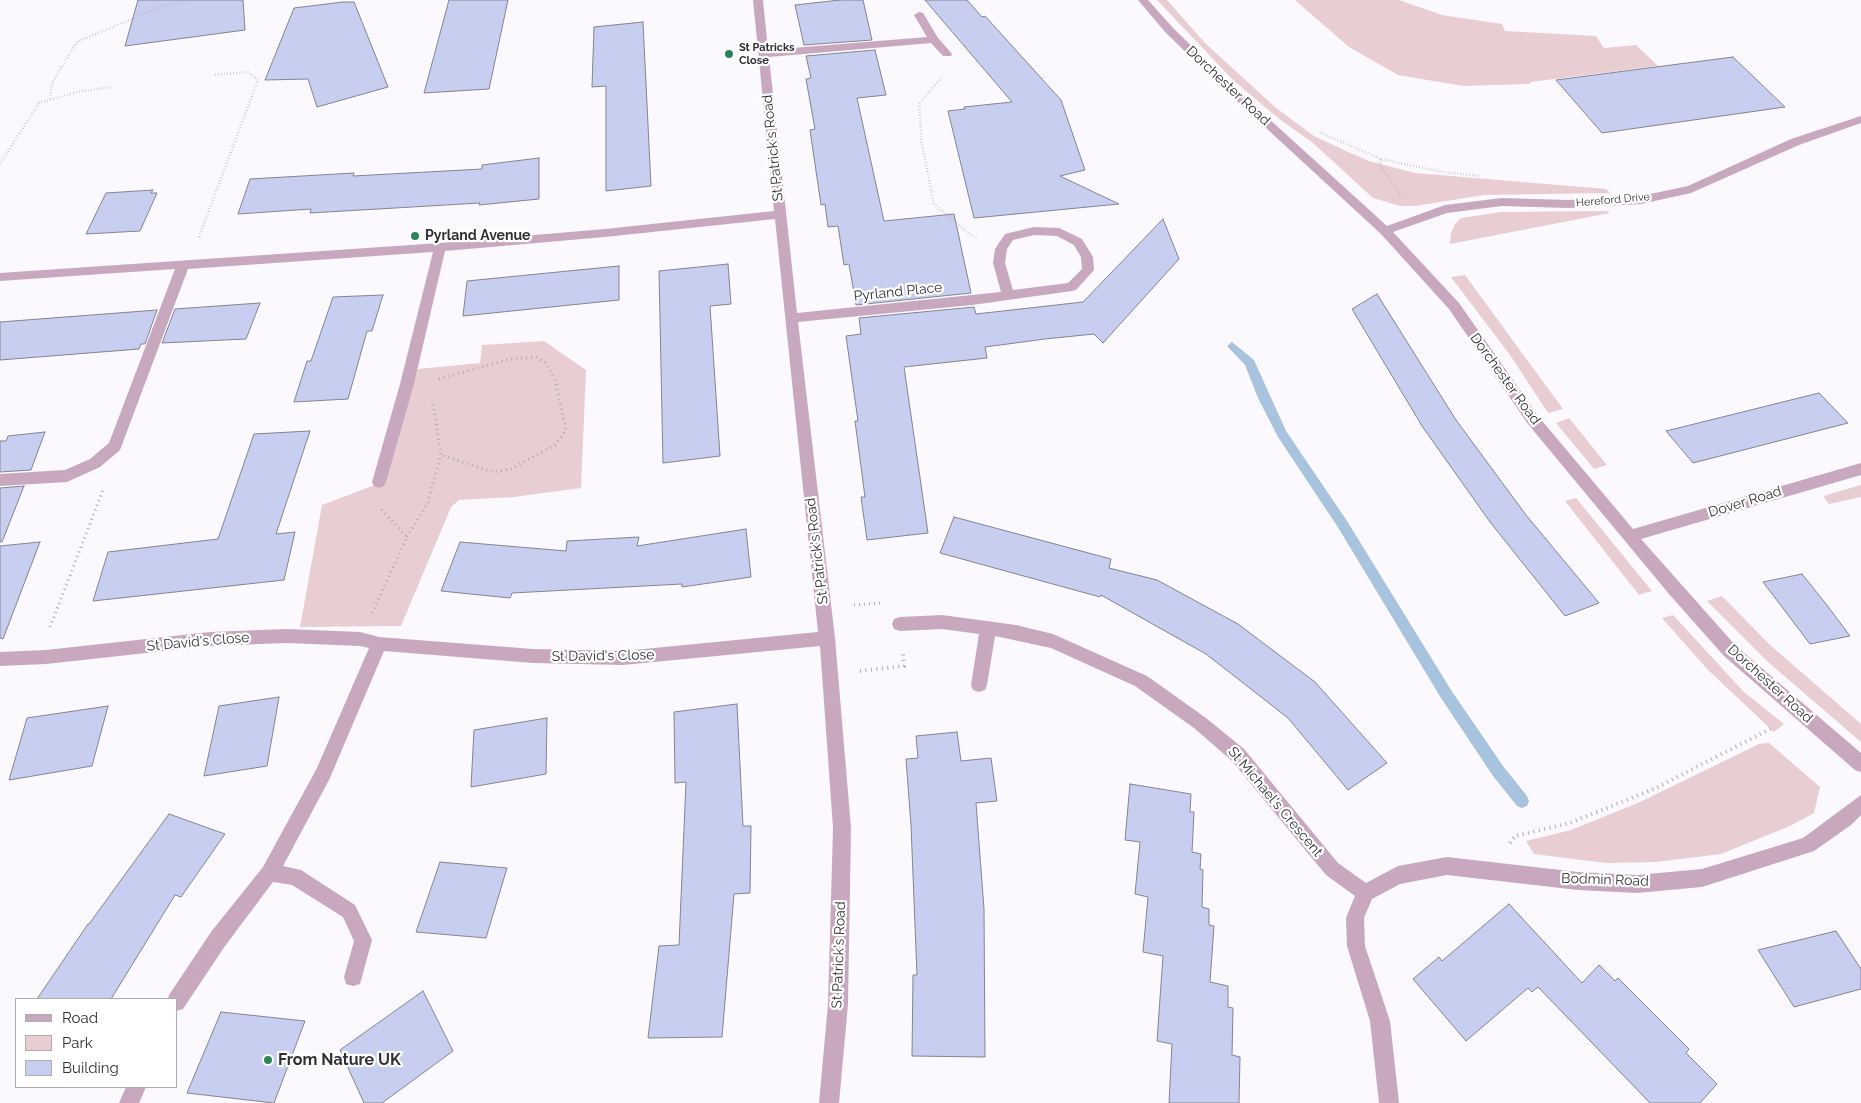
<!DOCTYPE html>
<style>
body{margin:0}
#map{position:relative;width:1861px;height:1103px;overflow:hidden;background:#fbf8fe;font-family:Raleway,sans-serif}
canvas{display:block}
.legend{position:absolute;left:15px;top:998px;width:162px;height:90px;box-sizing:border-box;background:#fff;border:1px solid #adacae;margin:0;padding:6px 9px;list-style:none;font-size:15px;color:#312f34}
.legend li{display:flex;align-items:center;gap:10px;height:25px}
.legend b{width:25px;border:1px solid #adacae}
</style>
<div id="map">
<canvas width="1861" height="1103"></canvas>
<ul class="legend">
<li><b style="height:6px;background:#c8a8be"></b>Road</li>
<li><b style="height:14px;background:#e8ced2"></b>Park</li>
<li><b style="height:14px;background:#c8cef0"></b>Building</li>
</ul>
</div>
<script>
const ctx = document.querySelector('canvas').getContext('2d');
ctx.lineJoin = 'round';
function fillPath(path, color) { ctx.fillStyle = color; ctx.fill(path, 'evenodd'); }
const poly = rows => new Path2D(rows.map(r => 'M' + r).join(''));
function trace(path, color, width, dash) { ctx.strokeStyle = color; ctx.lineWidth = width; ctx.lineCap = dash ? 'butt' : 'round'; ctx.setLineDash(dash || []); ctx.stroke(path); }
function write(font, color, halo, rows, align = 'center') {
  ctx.font = font + ' Raleway,sans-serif'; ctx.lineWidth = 4.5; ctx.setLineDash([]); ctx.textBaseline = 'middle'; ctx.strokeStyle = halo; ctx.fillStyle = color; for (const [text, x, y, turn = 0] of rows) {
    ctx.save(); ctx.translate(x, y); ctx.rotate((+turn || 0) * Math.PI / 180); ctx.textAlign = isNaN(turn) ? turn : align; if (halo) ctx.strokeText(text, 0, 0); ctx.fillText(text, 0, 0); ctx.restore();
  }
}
fillPath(poly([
 [1157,0,1167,0,1205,43,1275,107,1314,136,1346,151,1369,161,1415,173,1606,189,1610,193,1484,195,1415,206,1400,206,1373,198,1313,143,1278,118,1233,80],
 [1295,0,1399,0,1442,15,1502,24,1505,31,1596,36,1604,48,1636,45,1658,66,1530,82,1530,84,1463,86,1398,75,1349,47],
 [1607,211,1610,213,1450,244,1451,233,1455,224,1461,218,1501,212],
 [1465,275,1563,409,1548,413,1510,355,1451,277],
 [544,341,586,370,581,488,514,497,459,500,451,507,401,626,300,627,322,505,383,482,418,369,480,363,482,345],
 [1569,418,1607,465,1594,469,1556,423],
 [1861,485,1861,497,1829,504,1823,496],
 [1576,498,1652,591,1639,595,1565,501],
 [1722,596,1769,644,1861,724,1861,742,1768,662,1707,601],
 [1673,615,1744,692,1784,724,1774,732,1708,670,1662,618],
 [1769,743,1820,787,1814,813,1790,826,1721,854,1656,862,1606,863,1534,854,1526,841,1571,830,1640,802,1759,744]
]), '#e8ced2');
fillPath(poly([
 [1232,342,1254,360,1286,431,1347,521,1451,690,1503,766,1527,796,1529,801,1527,806,1522,808,1517,806,1493,776,1441,698,1339,529,1278,437,1258,398,1245,365,1227,346,1232,342]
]), '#a8c3de');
const building = poly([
 [138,0,243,0,245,30,125,46,138,0],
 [449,0,508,0,489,89,424,93,449,0],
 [840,0,863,0,872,40,804,45,795,5,840,0],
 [925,0,967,0,982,17,985,16,1061,100,1085,170,1060,176,1119,204,974,218,948,111,965,109,964,107,1012,102,925,0],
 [343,2,354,2,388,87,317,107,308,79,265,80,294,8,343,2],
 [643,22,651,186,606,191,606,86,592,87,594,27,643,22],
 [875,50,886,95,857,98,884,221,954,214,971,293,856,305,849,264,844,265,838,226,828,227,825,204,821,205,810,130,815,129,806,79,811,78,806,56,875,50],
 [1733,57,1785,107,1602,133,1556,80,1733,57],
 [539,158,539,199,479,205,480,203,310,213,311,209,238,214,250,179,354,173,353,176,482,169,482,165,539,158],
 [153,190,151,193,157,193,140,231,86,234,106,193,153,190],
 [1163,219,1179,259,1103,343,1094,334,1045,339,985,347,987,358,904,367,928,533,867,540,861,497,865,497,855,421,858,421,846,336,861,334,859,318,974,307,976,314,1083,302,1163,219],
 [728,264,731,304,710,306,720,456,663,463,659,271,728,264],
 [619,266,619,300,463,316,467,281,619,266],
 [1377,294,1456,420,1526,515,1599,603,1565,616,1490,522,1422,426,1352,309,1377,294],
 [383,295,372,331,367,331,348,399,294,402,307,361,311,361,333,297,383,295],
 [260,303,246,339,162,343,175,309,260,303],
 [157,310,145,344,141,344,139,349,0,360,0,322,157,310],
 [1819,393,1848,423,1693,463,1666,431,1819,393],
 [310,431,276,534,295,532,284,580,93,601,108,552,218,539,254,434,310,431],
 [45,432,31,470,0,472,0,441,6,441,8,436,45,432],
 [24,486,2,542,0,542,0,488,24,486],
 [954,517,1111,559,1109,568,1157,580,1238,624,1315,682,1387,763,1348,790,1288,718,1206,654,1101,595,1100,597,940,553,954,517],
 [746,529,751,577,682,587,682,584,512,593,510,598,441,591,460,542,566,551,567,541,639,537,637,546,746,529],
 [40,542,3,639,0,638,0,546,40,542],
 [1802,574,1826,604,1850,636,1810,644,1763,582,1802,574],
 [279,697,267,766,204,776,219,706,279,697],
 [737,704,743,826,751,826,750,893,734,894,722,1037,648,1038,659,946,679,945,686,782,675,783,674,712,737,704],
 [108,706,92,766,9,780,27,718,108,706],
 [547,718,546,774,471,787,474,730,547,718],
 [957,732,961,761,991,758,997,801,976,803,984,909,985,1057,912,1056,913,975,917,975,911,825,906,759,918,758,916,736,957,732],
 [1130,784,1191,794,1190,812,1194,812,1192,852,1201,854,1200,869,1203,870,1202,907,1209,909,1209,925,1214,926,1210,982,1228,986,1228,1007,1233,1008,1232,1055,1240,1057,1239,1103,1169,1103,1172,1044,1157,1041,1163,956,1143,952,1148,897,1135,894,1140,842,1125,840,1130,784],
 [169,814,225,834,181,897,175,895,111,999,37,999,88,924,89,924,169,814],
 [440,862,507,868,486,938,416,932,440,862],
 [1509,904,1582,983,1599,965,1615,981,1618,978,1689,1049,1686,1053,1717,1084,1700,1103,1650,1103,1538,987,1532,992,1528,988,1466,1041,1413,979,1439,957,1442,961,1509,904],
 [1836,931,1861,969,1861,989,1794,1007,1758,950,1836,931],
 [423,991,453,1051,382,1103,364,1103,340,1050,423,991],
 [221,1012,305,1021,274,1103,187,1093,221,1012]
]);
fillPath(building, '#c8cef0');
trace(building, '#828492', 1);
trace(poly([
 [941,78,919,104,922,145,934,204,969,234,977,238],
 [50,99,52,83,77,42,157,8,186,0],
 [1321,133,1381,159,1380,165,1402,198],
 [1381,159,1443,172,1481,176],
 [0,164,39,103,77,92,112,87],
 [199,237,258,80,248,72,213,75]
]), '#aeabb1', 2.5, [0.5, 2.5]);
trace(poly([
 [439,379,510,359,536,357,546,363,555,380,566,430,555,445,511,469,493,472,441,455],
 [407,537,428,502,441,455,433,404],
 [854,605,880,603],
 [372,613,407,537,380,508],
 [50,627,103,490]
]), '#aeabb1', 3, [1, 4]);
trace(poly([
 [860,671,904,666,903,652],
 [1510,843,1515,836,1570,823,1656,788,1772,728]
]), '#aeabb1', 4, [1, 4.5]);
fillPath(poly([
 [753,0,763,0,768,50,927,37,914,15,919,12,923,13,938,38,952,54,951,56,943,56,931,43,769,57,797,313,1001,292,993,263,995,249,1005,234,1034,227,1059,228,1082,239,1093,257,1094,270,1076,290,1072,291,972,305,798,322,835,638,851,828,848,1004,839,1103,819,1103,828,1004,833,828,820,646,623,665,533,663,384,651,329,780,283,866,301,870,355,905,372,940,360,984,353,986,346,984,344,977,354,941,343,917,292,885,273,882,225,946,183,1009,176,1011,176,999,168,999,169,995,211,932,263,867,317,768,369,648,360,646,287,643,210,646,46,664,0,666,0,652,46,650,210,632,287,629,360,632,379,637,533,649,623,651,818,632,775,219,605,237,445,251,414,384,386,482,384,486,379,488,374,486,372,482,400,384,433,252,188,269,120,450,100,467,67,482,0,486,0,474,65,470,90,459,109,443,175,269,0,281,0,273,440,243,605,229,774,211,753,0],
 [1034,235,1057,236,1074,245,1081,257,1082,269,1068,283,1013,290,1005,263,1007,249,1013,240,1034,235],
 [1138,0,1148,0,1174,29,1235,88,1387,226,1445,205,1502,198,1568,200,1641,196,1688,186,1791,139,1861,116,1861,123,1799,145,1691,193,1641,204,1568,208,1502,206,1447,213,1393,232,1459,303,1538,416,1633,529,1861,463,1861,475,1641,539,1736,646,1861,753,1861,772,1855,770,1724,656,1669,594,1528,424,1449,309,1381,234,1227,92,1166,33,1138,0],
 [942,615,1016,625,1053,634,1147,676,1206,718,1244,749,1338,863,1366,883,1398,866,1447,857,1578,872,1637,875,1702,869,1803,838,1861,795,1861,815,1851,825,1814,851,1702,887,1637,893,1578,890,1447,875,1400,884,1372,899,1364,918,1365,946,1390,1021,1399,1103,1379,1103,1370,1021,1347,946,1346,918,1355,896,1326,875,1232,761,1194,728,1135,686,1051,648,995,636,987,685,985,690,979,692,973,690,971,685,979,634,942,629,900,631,894,629,892,624,894,619,900,617,942,615],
 [126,1087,146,1087,139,1103,119,1103,126,1087]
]), '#c8a8be');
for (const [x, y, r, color] of [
 [729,54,5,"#2b855a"],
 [415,236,5,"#2b855a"],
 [268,1060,5,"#2b855a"]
]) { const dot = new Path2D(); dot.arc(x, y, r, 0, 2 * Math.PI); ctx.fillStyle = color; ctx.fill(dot); trace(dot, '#fff', 2); }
write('bold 11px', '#312f34', '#fff', [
 ["St Patricks",739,48],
 ["Close",739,61]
], 'left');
write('11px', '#312f34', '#fff', [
 ["Hereford Drive",1613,200,-5]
]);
write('14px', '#312f34', '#fff', [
 ["Dorchester Road",1228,86,43],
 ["St Patrick's Road",773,148,-96],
 ["Pyrland Place",898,292,-6],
 ["Dorchester Road",1505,379,54],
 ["Dover Road",1745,502,-17],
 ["St Patrick's Road",817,551,-97],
 ["St David's Close",198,642,-5],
 ["St David's Close",603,656,-1],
 ["Dorchester Road",1770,684,42],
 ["St Michael's Crescent",1275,802,50],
 ["Bodmin Road",1605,880,2],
 ["St Patrick's Road",839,955,-88]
]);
write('bold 14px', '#312f34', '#fff', [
 ["Pyrland Avenue",425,236]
], 'left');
write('bold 16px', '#312f34', '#fff', [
 ["From Nature UK",278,1060]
], 'left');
</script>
